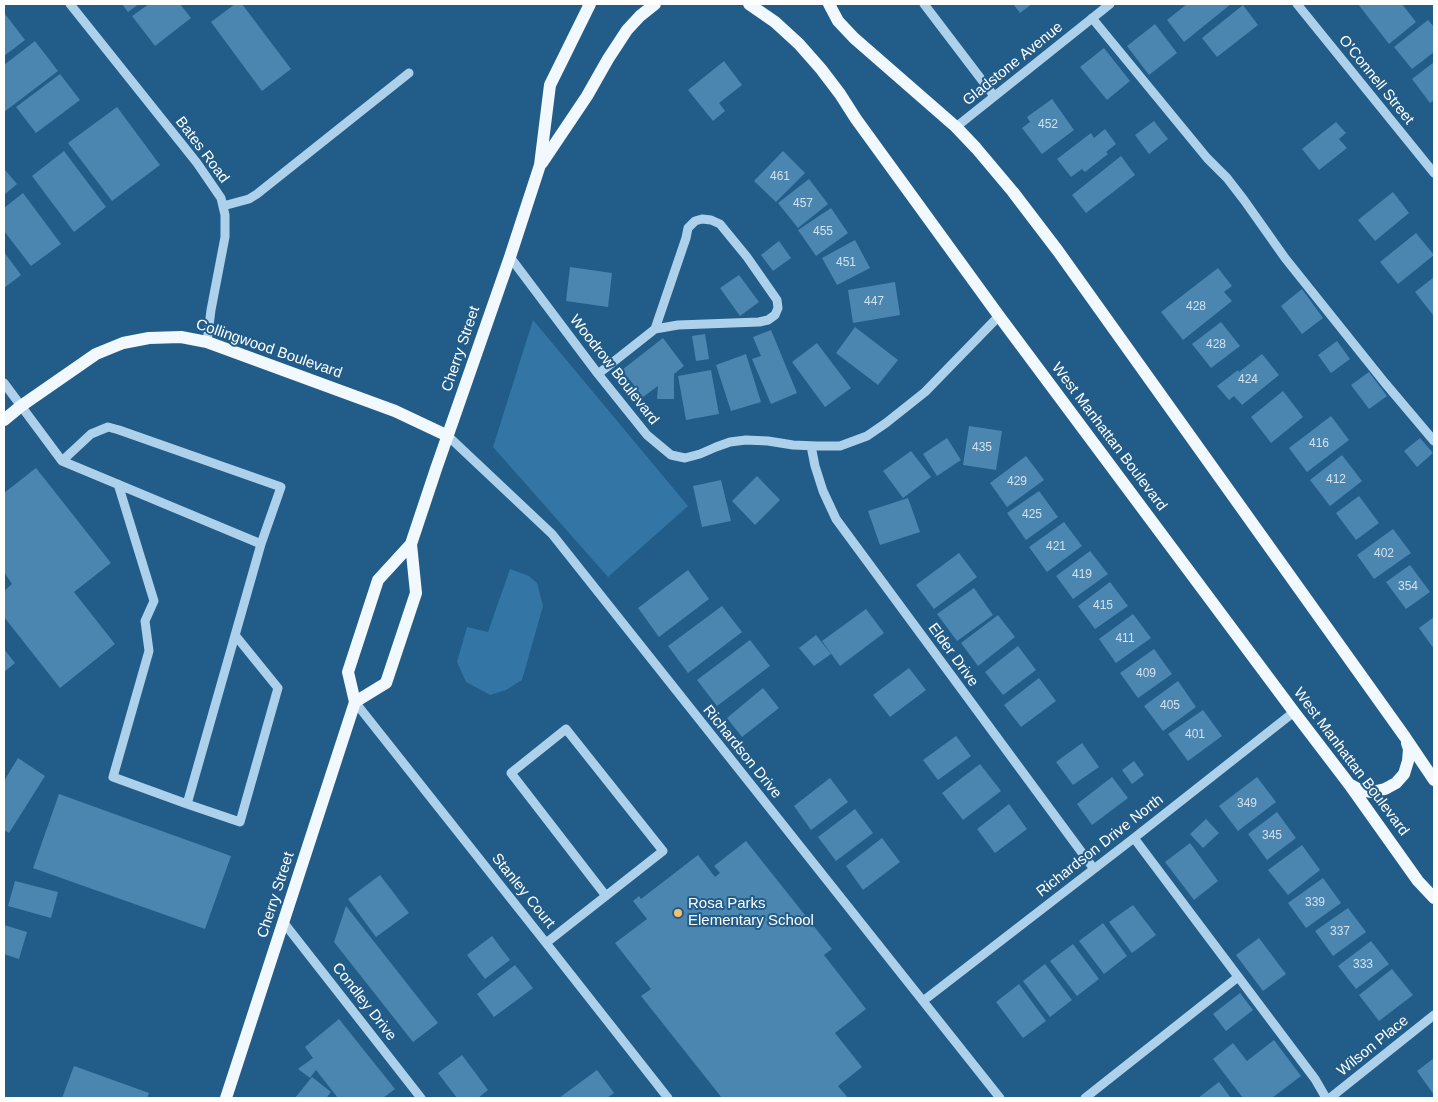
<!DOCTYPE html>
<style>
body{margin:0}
#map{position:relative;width:1438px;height:1102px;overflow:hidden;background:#225c89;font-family:Arial,sans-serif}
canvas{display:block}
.frame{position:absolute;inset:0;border:5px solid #fff;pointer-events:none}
</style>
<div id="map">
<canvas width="1438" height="1102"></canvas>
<div class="frame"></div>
</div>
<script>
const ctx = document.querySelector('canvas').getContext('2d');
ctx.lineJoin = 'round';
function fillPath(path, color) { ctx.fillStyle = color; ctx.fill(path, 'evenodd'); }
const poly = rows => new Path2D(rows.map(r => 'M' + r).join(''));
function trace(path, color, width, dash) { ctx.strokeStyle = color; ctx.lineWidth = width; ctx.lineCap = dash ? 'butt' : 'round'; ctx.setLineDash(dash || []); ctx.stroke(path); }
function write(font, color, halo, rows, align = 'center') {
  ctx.font = font + ' Arial,sans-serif'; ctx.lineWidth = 4; ctx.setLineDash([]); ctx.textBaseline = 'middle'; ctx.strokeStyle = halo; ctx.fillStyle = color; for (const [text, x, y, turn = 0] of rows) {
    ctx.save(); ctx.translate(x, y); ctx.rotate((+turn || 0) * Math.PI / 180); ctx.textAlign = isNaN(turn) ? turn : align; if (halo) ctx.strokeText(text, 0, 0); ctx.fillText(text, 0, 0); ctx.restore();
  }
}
fillPath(poly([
 [533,320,688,506,608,577,493,447],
 [510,569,529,576,537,583,543,606,522,680,506,690,490,695,466,682,457,662,467,627,488,632]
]), '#3375a4');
fillPath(poly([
 [122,4,139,4,128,12],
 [149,4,180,4,191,18,155,46,132,16],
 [235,4,242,4,291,69,262,91,211,22],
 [1013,4,1032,4,1020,13],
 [1187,4,1231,4,1184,42,1167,20],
 [1358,4,1402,4,1416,22,1389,44],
 [1243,5,1258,25,1217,57,1202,38],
 [5,14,25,40,4,56,4,15],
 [1428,20,1434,27,1434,52,1412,69,1394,47],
 [1155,24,1177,53,1149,75,1127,46],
 [35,41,58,71,4,112,4,65],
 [1104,48,1130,81,1107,100,1080,67],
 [724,61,742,85,719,103,725,111,713,121,688,90],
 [1434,62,1434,100,1430,103,1412,79],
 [60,74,80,100,36,133,16,107],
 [1052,99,1074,130,1042,154,1022,128,1030,122,1027,117],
 [117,107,160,165,112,201,68,143],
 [1154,121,1168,139,1149,154,1135,135],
 [1336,122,1346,133,1339,139,1347,148,1319,170,1302,149],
 [1105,129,1116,144,1106,152,1108,154,1085,172,1082,169,1071,177,1057,159,1091,133,1094,138],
 [64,151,106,207,74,232,32,176],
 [783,151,805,173,776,202,754,181],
 [1121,156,1135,175,1086,213,1072,195],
 [5,170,17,184,4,195,4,171],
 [809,179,828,204,798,228,778,203],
 [1393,192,1409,213,1375,241,1358,220],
 [23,193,61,244,31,266,4,231,4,208],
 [831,208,848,233,816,256,798,230],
 [1416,233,1434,255,1398,284,1380,262],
 [855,240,870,268,837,285,822,258],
 [779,241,791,258,773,271,761,255],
 [4,252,21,275,4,288],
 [570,267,612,273,608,307,566,301],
 [1218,268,1232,286,1224,292,1232,301,1183,340,1161,312],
 [739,275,759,302,740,316,720,288],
 [1434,277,1434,314,1433,315,1415,292],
 [895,282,900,315,853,323,848,290],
 [1302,289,1323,318,1302,334,1281,306],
 [1221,322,1240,346,1211,368,1192,344],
 [855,327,898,360,878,385,836,353],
 [771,330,797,393,771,404,752,359,761,356,753,337],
 [705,334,709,359,696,361,692,336],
 [663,338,684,366,674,374,674,399,657,399,658,386,643,397,622,370],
 [1337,341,1350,359,1331,373,1318,355],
 [817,343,851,388,825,407,792,362],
 [746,354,761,402,731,411,716,365],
 [1262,354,1279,375,1242,405,1234,396,1229,400,1217,386,1238,370,1239,372],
 [711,370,719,414,686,420,678,376],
 [1369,372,1387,396,1369,409,1351,385],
 [1283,391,1303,417,1271,443,1251,417],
 [1331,416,1349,440,1307,472,1289,448],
 [969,426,1002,431,996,470,963,465],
 [947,438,961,460,937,476,923,454],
 [1420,438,1433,453,1417,467,1404,451],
 [911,451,931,477,903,498,883,471],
 [1342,455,1362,481,1330,506,1310,480],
 [1026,456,1044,480,1007,507,990,483],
 [36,468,111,563,74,592,115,644,60,688,4,617,4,591,12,584,4,572,4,493],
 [757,476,780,500,755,525,732,501],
 [721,480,731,521,702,527,693,486],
 [1039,491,1058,517,1026,540,1007,513],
 [1359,496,1379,523,1356,540,1336,513],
 [908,498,920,532,880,545,868,511],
 [1064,522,1082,546,1047,572,1029,547],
 [1393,529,1411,553,1374,579,1357,555],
 [1090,551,1108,574,1073,599,1056,576],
 [959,553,977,577,934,609,916,585],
 [1410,565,1430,592,1406,609,1386,582],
 [688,570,709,599,659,637,638,608],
 [1110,582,1128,606,1095,629,1078,606],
 [974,588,993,615,957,641,937,614],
 [722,606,742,632,688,673,668,646],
 [866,609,884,633,840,666,822,641],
 [1133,614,1151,638,1116,663,1099,639],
 [998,615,1015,637,978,666,961,643],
 [1434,617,1434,649,1419,628],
 [816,635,831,654,814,666,799,648],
 [750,640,770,666,717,706,697,680],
 [1018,646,1036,670,1003,695,985,672],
 [4,649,15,663,4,672],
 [1154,649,1172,674,1138,698,1120,673],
 [909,668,926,690,890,717,873,695],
 [1039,678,1056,701,1021,727,1004,705],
 [1178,681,1196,707,1163,731,1144,706],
 [763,688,779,708,742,737,727,718],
 [1203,710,1222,736,1188,761,1168,734],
 [956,736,971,756,938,780,923,760],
 [1082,743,1099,767,1073,785,1056,762],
 [18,758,45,776,9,833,4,830,4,781],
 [1134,761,1144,775,1132,784,1122,770],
 [980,764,1001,791,963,820,942,793],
 [1112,777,1128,798,1092,825,1077,804],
 [1257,777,1276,802,1238,831,1219,806],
 [830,778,848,802,811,830,794,806],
 [59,794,231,856,205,929,33,868],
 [1009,804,1027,829,995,853,977,829],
 [855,809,873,833,836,861,818,837],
 [1277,812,1296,838,1267,860,1248,834],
 [1206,819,1219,833,1203,848,1190,834],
 [882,838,900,862,863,890,846,866],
 [746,841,832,949,824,955,866,1009,835,1033,862,1067,838,1086,848,1098,722,1098,641,996,651,989,615,943,647,919,633,901,639,896,641,899,698,855,715,877,720,873,714,866],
 [1190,843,1218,881,1194,900,1165,862],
 [1302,845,1320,870,1288,895,1268,870],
 [380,875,409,913,376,937,348,899],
 [1323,878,1341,903,1306,928,1288,903],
 [15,881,58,892,51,918,8,906],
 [1133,905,1156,935,1132,953,1109,922],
 [346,906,438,1023,413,1042,334,942],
 [1348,908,1366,932,1333,956,1315,931],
 [1103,923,1127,956,1104,974,1079,941],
 [4,925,27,932,19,959,4,954],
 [492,936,510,960,485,979,467,955],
 [1259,938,1286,974,1263,991,1236,955],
 [1371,941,1389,964,1356,989,1338,966],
 [1073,944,1099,979,1077,996,1050,961],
 [1045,964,1072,1000,1050,1017,1023,981],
 [515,965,533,988,494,1017,477,994],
 [1392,969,1413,995,1379,1021,1359,995],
 [1019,984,1046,1021,1023,1038,996,1002],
 [1240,993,1253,1010,1226,1031,1213,1014],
 [339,1019,395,1089,383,1098,338,1098,316,1070,310,1078,298,1069,313,1058,305,1047],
 [1274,1040,1301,1076,1272,1098,1243,1098,1213,1059,1233,1043,1247,1061],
 [462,1055,488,1090,478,1098,457,1098,438,1073],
 [1434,1058,1434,1095,1417,1071],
 [74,1066,149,1093,147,1098,62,1098],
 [597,1070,614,1093,607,1098,559,1098],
 [312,1077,331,1092,327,1097,329,1098,295,1098],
 [1219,1082,1231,1098,1198,1098]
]), '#4b86b1');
trace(poly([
 [70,4,197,163,221,198,225,215,225,237,211,310,207,342],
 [924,4,994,96],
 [1297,4,1434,173],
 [1092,18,1207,158,1227,178,1244,200,1285,258,1385,383,1434,441],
 [956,127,1110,4],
 [223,206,249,199,257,194,409,73],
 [510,257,598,374,647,435,671,455,685,458,700,454,716,447,730,442,746,440,768,441,793,445,817,446,840,446,867,436,886,423,925,392,999,316],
 [598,374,655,329,686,238,688,228,695,221,702,219,711,220,720,224,747,257,777,300,778,308,775,315,768,320,759,322,678,325,655,329],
 [4,383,62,461,261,544,281,487,119,430,108,427,91,434,62,461],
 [448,436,552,534,1000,1098],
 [811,446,815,466,823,491,836,519,1094,869],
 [118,484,154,601,145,621,149,651,113,777,187,804,261,544],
 [355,702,546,943,668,1098],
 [187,804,240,822,278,688,235,635],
 [1134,838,1315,1079,1326,1098],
 [284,923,421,1098],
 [546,943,663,851,566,729,511,773,606,896],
 [923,1001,1134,838,1294,712],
 [1085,1098,1238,977],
 [1330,1098,1434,1015]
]), '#add1ea', 9);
trace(poly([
 [749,4,775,22,799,44,821,69,840,94,856,119,999,316,1294,712,1349,784,1418,881,1434,898],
 [829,4,838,21,854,38,956,127,976,148,1013,192,1058,251,1405,737,1434,780],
 [542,163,587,96,608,59,627,30,640,16,655,4],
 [4,420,21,406,96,354,123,343,149,338,181,337,207,342,395,411,448,436],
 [355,702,386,683,416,593,411,544,436,469,510,257,540,165,550,85,590,4],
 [1349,784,1360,790,1372,792,1385,789,1396,783,1404,774,1408,761,1409,749,1407,743],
 [226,1098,355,702,348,672,378,580,411,544]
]), '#f1f8fe', 12);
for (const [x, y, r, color] of [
 [678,913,5,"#f6be6f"]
]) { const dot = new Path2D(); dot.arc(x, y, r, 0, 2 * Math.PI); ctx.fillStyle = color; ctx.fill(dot); trace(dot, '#225c89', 2); }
write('12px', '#d2e1ec', null, [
 ["452",1048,125],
 ["461",780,177],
 ["457",803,204],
 ["455",823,232],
 ["451",846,263],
 ["447",874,302],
 ["428",1196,307],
 ["428",1216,345],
 ["424",1248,380],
 ["416",1319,444],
 ["435",982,448],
 ["412",1336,480],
 ["429",1017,482],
 ["425",1032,515],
 ["421",1056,547],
 ["402",1384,554],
 ["419",1082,575],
 ["354",1408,587],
 ["415",1103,606],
 ["411",1125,639],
 ["409",1146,674],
 ["405",1170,706],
 ["401",1195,735],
 ["349",1247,804],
 ["345",1272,836],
 ["339",1315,903],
 ["337",1340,932],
 ["333",1363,965]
]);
write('15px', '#fff', '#225c89', [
 ["Gladstone Avenue",1013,64,-39],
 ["O'Connell Street",1376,80,51],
 ["Bates Road",202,150,53],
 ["Collingwood Boulevard",269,349,19],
 ["Cherry Street",461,349,-71],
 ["Woodrow Boulevard",614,370,52],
 ["West Manhattan Boulevard",1109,437,53],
 ["Elder Drive",953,655,54],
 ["Richardson Drive",742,752,51],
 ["West Manhattan Boulevard",1351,762,53],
 ["Richardson Drive North",1100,846,-38],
 ["Stanley Court",523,891,51],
 ["Cherry Street",276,895,-72],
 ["Condley Drive",364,1002,52],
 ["Wilson Place",1373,1046,-39]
]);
write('15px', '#fff', '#225c89', [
 ["Rosa Parks",688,904],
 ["Elementary School",688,921]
], 'left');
</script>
